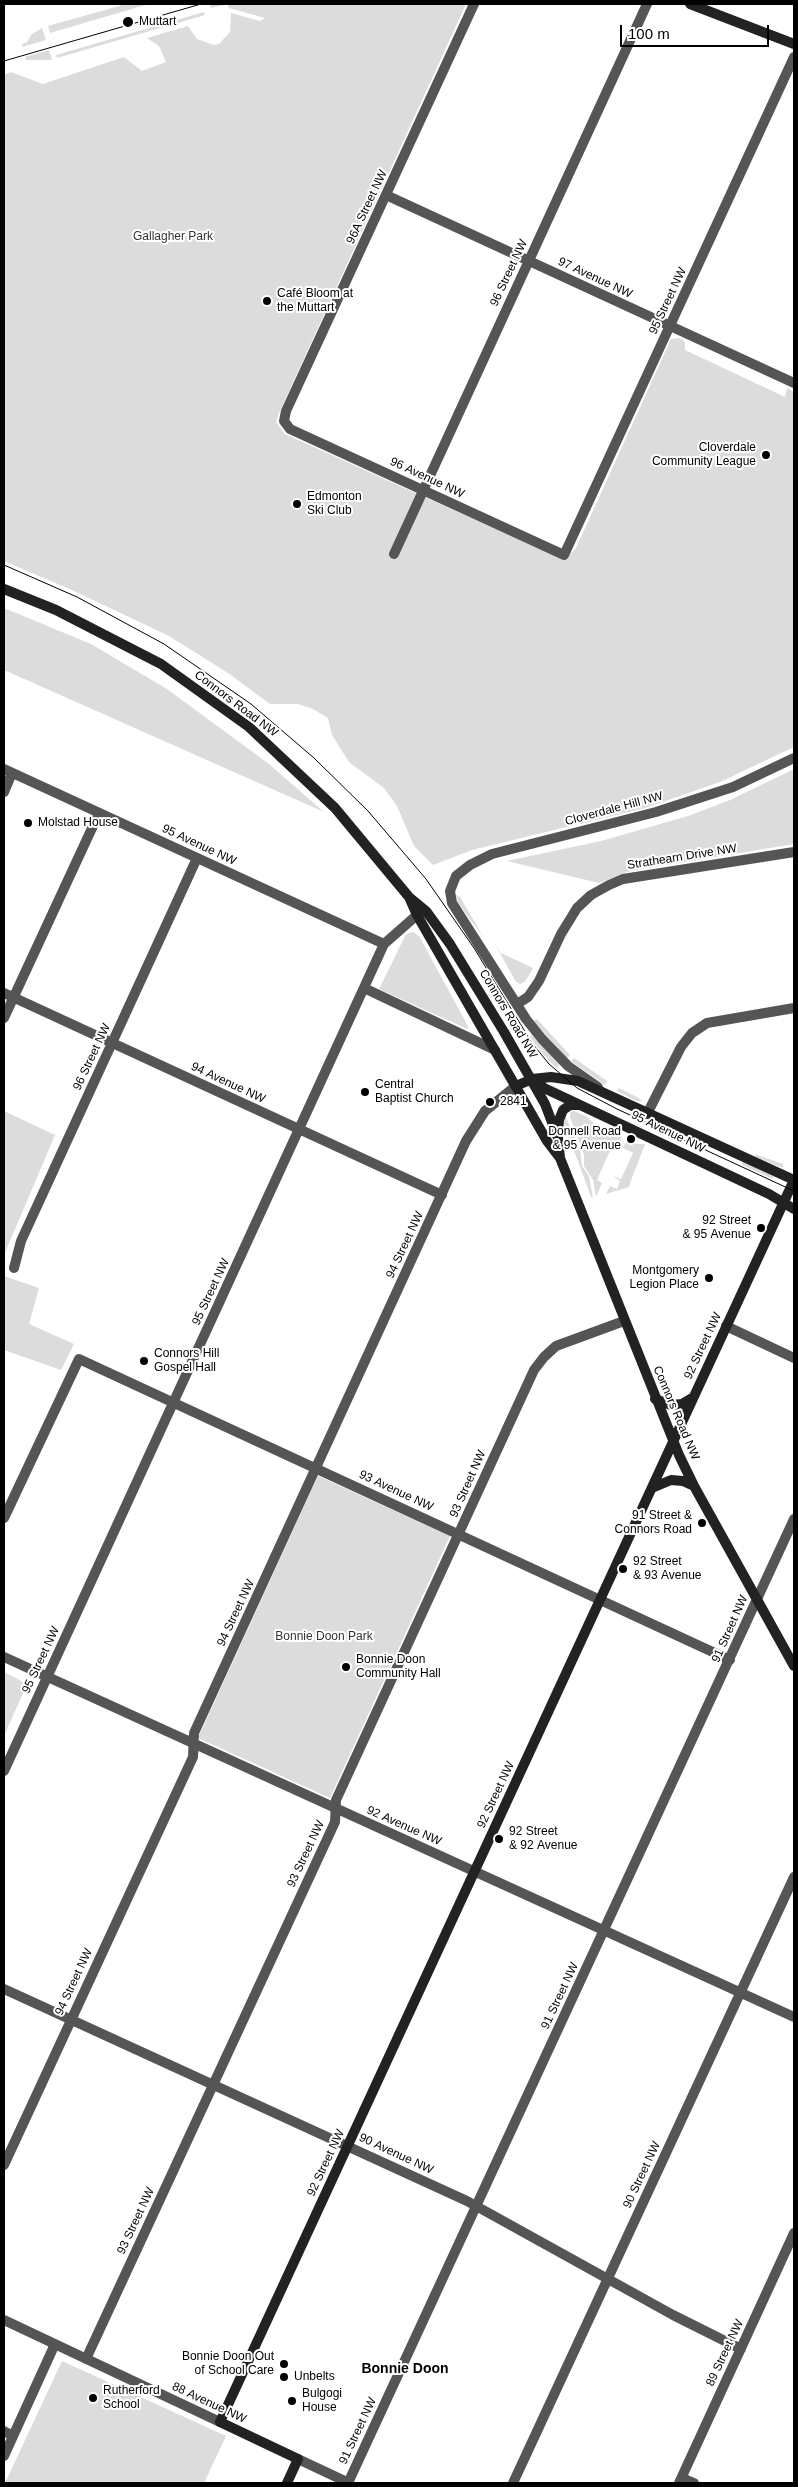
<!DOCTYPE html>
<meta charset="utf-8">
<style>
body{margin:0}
#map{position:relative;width:798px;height:2487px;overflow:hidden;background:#fff;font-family:Helvetica,sans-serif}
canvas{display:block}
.frame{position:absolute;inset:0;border:5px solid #000;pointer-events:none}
.scale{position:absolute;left:620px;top:25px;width:149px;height:22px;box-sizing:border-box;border:2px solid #000;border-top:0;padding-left:6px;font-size:15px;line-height:18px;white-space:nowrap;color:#000;-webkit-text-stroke:4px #fff;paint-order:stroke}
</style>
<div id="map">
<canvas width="798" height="2487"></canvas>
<div class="frame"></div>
<div class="scale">100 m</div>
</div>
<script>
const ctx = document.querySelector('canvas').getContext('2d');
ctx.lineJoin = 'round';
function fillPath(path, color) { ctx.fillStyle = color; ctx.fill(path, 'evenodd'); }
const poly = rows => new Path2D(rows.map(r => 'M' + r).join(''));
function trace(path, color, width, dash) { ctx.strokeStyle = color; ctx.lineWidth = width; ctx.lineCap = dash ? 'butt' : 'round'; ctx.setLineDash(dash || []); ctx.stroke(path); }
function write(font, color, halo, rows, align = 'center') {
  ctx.font = font + ' Helvetica,sans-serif'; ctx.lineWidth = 4; ctx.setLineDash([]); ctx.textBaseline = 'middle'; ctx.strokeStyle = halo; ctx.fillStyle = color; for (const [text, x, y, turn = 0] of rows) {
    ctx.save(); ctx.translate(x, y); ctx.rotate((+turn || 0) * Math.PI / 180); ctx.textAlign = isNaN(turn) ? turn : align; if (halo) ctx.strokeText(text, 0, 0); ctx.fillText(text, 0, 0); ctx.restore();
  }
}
fillPath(poly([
 [126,4,149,4,50,33,48,26],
 [214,4,466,4,279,413,276,422,285,434,564,560,576,548,671,339,680,338,685,342,685,350,785,397,787,388,794,392,794,747,720,782,645,808,472,850,433,865,414,846,397,806,384,788,349,762,332,735,328,718,313,709,298,704,270,704,228,673,169,636,72,590,4,561,4,75,11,72,43,84,124,57,142,71,166,62,159,46,147,38,188,26,197,39,214,45,219,44,230,32,231,13,260,21,265,18,229,8,228,4,211,8,210,5],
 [204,12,205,15,57,58,56,55],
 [42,28,46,40,22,47,22,44,27,42,32,34],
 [49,50,52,60,26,60,25,57],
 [4,608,91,644,167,689,269,764,324,812,4,670],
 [794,769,794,844,630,871,599,883,507,861,601,841,688,816,730,800],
 [456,895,460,897,484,938,458,903],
 [413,932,419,936,469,1028,465,1028,379,989,406,934],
 [493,940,501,953,533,968,525,982,520,984,516,982],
 [537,1019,570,1055,567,1058,535,1023,534,1020],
 [532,1035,559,1064,557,1069,542,1053,530,1037],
 [574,1058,607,1081,605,1085,571,1061],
 [619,1088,639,1098,642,1101,636,1101,617,1091],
 [4,1111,55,1135,4,1255],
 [574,1111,586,1116,596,1125,622,1137,618,1146,613,1144,597,1180,602,1183,596,1197,593,1180,584,1166,584,1155,570,1117,570,1112],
 [565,1115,580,1149,582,1166,589,1176,593,1198,591,1197,564,1123],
 [627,1140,637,1144,645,1144,630,1183,629,1187,606,1194,610,1186,617,1189,620,1181,613,1176,621,1179,633,1153,623,1148],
 [755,1154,783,1164,783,1168,756,1157],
 [743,1162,765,1171,774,1177,773,1179,742,1165],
 [4,1276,39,1288,29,1324,74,1344,61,1370,4,1350],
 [318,1476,450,1536,330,1798,198,1738],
 [4,1672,27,1684,4,1736],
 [62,2361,226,2436,204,2483,5,2483]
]), '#dcdcdc');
trace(poly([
 [474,4,286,411,284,421,290,429,564,555,794,57],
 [386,195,794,383],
 [394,554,647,4],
 [4,769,384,944],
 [4,792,12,773],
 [364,988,495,1050],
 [4,993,442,1195],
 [517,1004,528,997,539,981,561,934,577,908,591,895,609,885,623,879,794,852],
 [4,1018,99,813],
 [598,1087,568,1066,542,1039,526,1019,452,903,450,891,456,876,470,865,492,854,656,812,733,787,794,758],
 [647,1114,681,1047,692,1033,707,1023,794,1008],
 [14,1268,21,1241,197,858],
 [726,1326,794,1358],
 [4,1518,79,1359,730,1660],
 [4,1657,794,2017],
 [4,1771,384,944,417,915],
 [4,1989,467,2201,673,2315,741,2349],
 [4,2165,193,1757,194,1733,466,1141,485,1111,516,1086],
 [4,2320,220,2422],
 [86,2359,335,1822,336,1800,534,1370,544,1357,556,1346,624,1321],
 [4,2431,13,2436],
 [4,2456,55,2344],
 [298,2459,349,2483],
 [682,2478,694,2483],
 [348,2483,794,1519],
 [513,2483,794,1877],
 [679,2483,794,2233]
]), '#555', 10);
trace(poly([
 [690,4,794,44],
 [4,589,56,610,161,664,249,727,335,808,409,897,426,911,450,944,504,1032,545,1104,558,1138,560,1158],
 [409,897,417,915,547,1141,560,1158,679,1455,694,1486,794,1666],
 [535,1081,544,1088,769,1194,794,1209],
 [516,1086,532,1079,551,1077,578,1081,794,1180],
 [558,1134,559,1120,563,1110,570,1105,579,1105],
 [655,1399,671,1405,682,1404,692,1398],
 [652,1488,671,1480,683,1481,694,1486],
 [287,2483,298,2459,220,2422,794,1180]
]), '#222', 10);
trace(poly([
 [4,61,201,4],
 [4,565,77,597,164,644,251,704,314,758,368,811,426,879,474,948,532,1043,549,1064,577,1088,617,1109,794,1191]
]), '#000', 1);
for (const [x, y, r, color] of [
 [128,22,6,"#000"],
 [267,301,5,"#000"],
 [766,455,5,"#000"],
 [297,504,5,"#000"],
 [28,823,5,"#000"],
 [365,1092,5,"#000"],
 [490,1102,5,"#000"],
 [631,1139,5,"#000"],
 [761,1228,5,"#000"],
 [709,1278,5,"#000"],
 [144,1361,5,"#000"],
 [702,1523,5,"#000"],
 [623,1569,5,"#000"],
 [346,1667,5,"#000"],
 [499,1839,5,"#000"],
 [284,2364,5,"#000"],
 [284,2377,5,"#000"],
 [93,2398,5,"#000"],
 [292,2401,5,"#000"]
]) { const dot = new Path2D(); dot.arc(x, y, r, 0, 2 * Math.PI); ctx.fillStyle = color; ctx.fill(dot); trace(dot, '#fff', 2); }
write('12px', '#000', '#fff', [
 ["Muttart",139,22],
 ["Café Bloom at",277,294],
 ["the Muttart",277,308],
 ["Cloverdale",756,448,"right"],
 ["Community League",756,462,"right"],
 ["Edmonton",307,497],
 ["Ski Club",307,511],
 ["Molstad House",38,823],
 ["Central",375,1085],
 ["Baptist Church",375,1099],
 ["2841",500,1102],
 ["Donnell Road",621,1132,"right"],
 ["& 95 Avenue",621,1146,"right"],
 ["92 Street",751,1221,"right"],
 ["& 95 Avenue",751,1235,"right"],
 ["Montgomery",699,1271,"right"],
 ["Legion Place",699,1285,"right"],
 ["Connors Hill",154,1354],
 ["Gospel Hall",154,1368],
 ["91 Street &",692,1516,"right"],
 ["Connors Road",692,1530,"right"],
 ["92 Street",633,1562],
 ["& 93 Avenue",633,1576],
 ["Bonnie Doon",356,1660],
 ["Community Hall",356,1674],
 ["92 Street",509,1832],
 ["& 92 Avenue",509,1846],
 ["Bonnie Doon Out",274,2357,"right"],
 ["of School Care",274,2371,"right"],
 ["Unbelts",294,2377],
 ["Rutherford",103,2391],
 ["School",103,2405],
 ["Bulgogi",302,2394],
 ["House",302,2408]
], 'left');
write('12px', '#000', '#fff', [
 ["96A Street NW",367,207,-65],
 ["96 Street NW",509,273,-65],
 ["97 Avenue NW",595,278,25],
 ["95 Street NW",668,301,-65],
 ["96 Avenue NW",427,478,25],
 ["Connors Road NW",236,704,37],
 ["Cloverdale Hill NW",614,809,-15],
 ["95 Avenue NW",199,845,25],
 ["Strathearn Drive NW",682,857,-9],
 ["Connors Road NW",508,1014,59],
 ["96 Street NW",92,1057,-65],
 ["94 Avenue NW",228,1083,25],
 ["95 Avenue NW",668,1132,26],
 ["94 Street NW",405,1245,-65],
 ["95 Street NW",211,1292,-65],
 ["92 Street NW",703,1346,-65],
 ["Connors Road NW",676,1413,67],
 ["93 Street NW",468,1484,-66],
 ["93 Avenue NW",396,1491,25],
 ["94 Street NW",236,1613,-65],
 ["91 Street NW",730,1629,-66],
 ["95 Street NW",41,1660,-65],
 ["92 Street NW",496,1795,-65],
 ["92 Avenue NW",404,1826,24],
 ["93 Street NW",306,1854,-65],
 ["94 Street NW",74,1982,-65],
 ["91 Street NW",560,1996,-65],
 ["90 Avenue NW",396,2154,25],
 ["92 Street NW",326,2163,-65],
 ["90 Street NW",642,2175,-65],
 ["93 Street NW",136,2221,-65],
 ["89 Street NW",725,2353,-65],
 ["88 Avenue NW",209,2403,25],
 ["91 Street NW",358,2431,-65]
]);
write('12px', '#333', '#fff', [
 ["Gallagher Park",173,237],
 ["Bonnie Doon Park",324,1637]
]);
write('bold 14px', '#000', '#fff', [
 ["Bonnie Doon",405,2369]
]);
</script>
